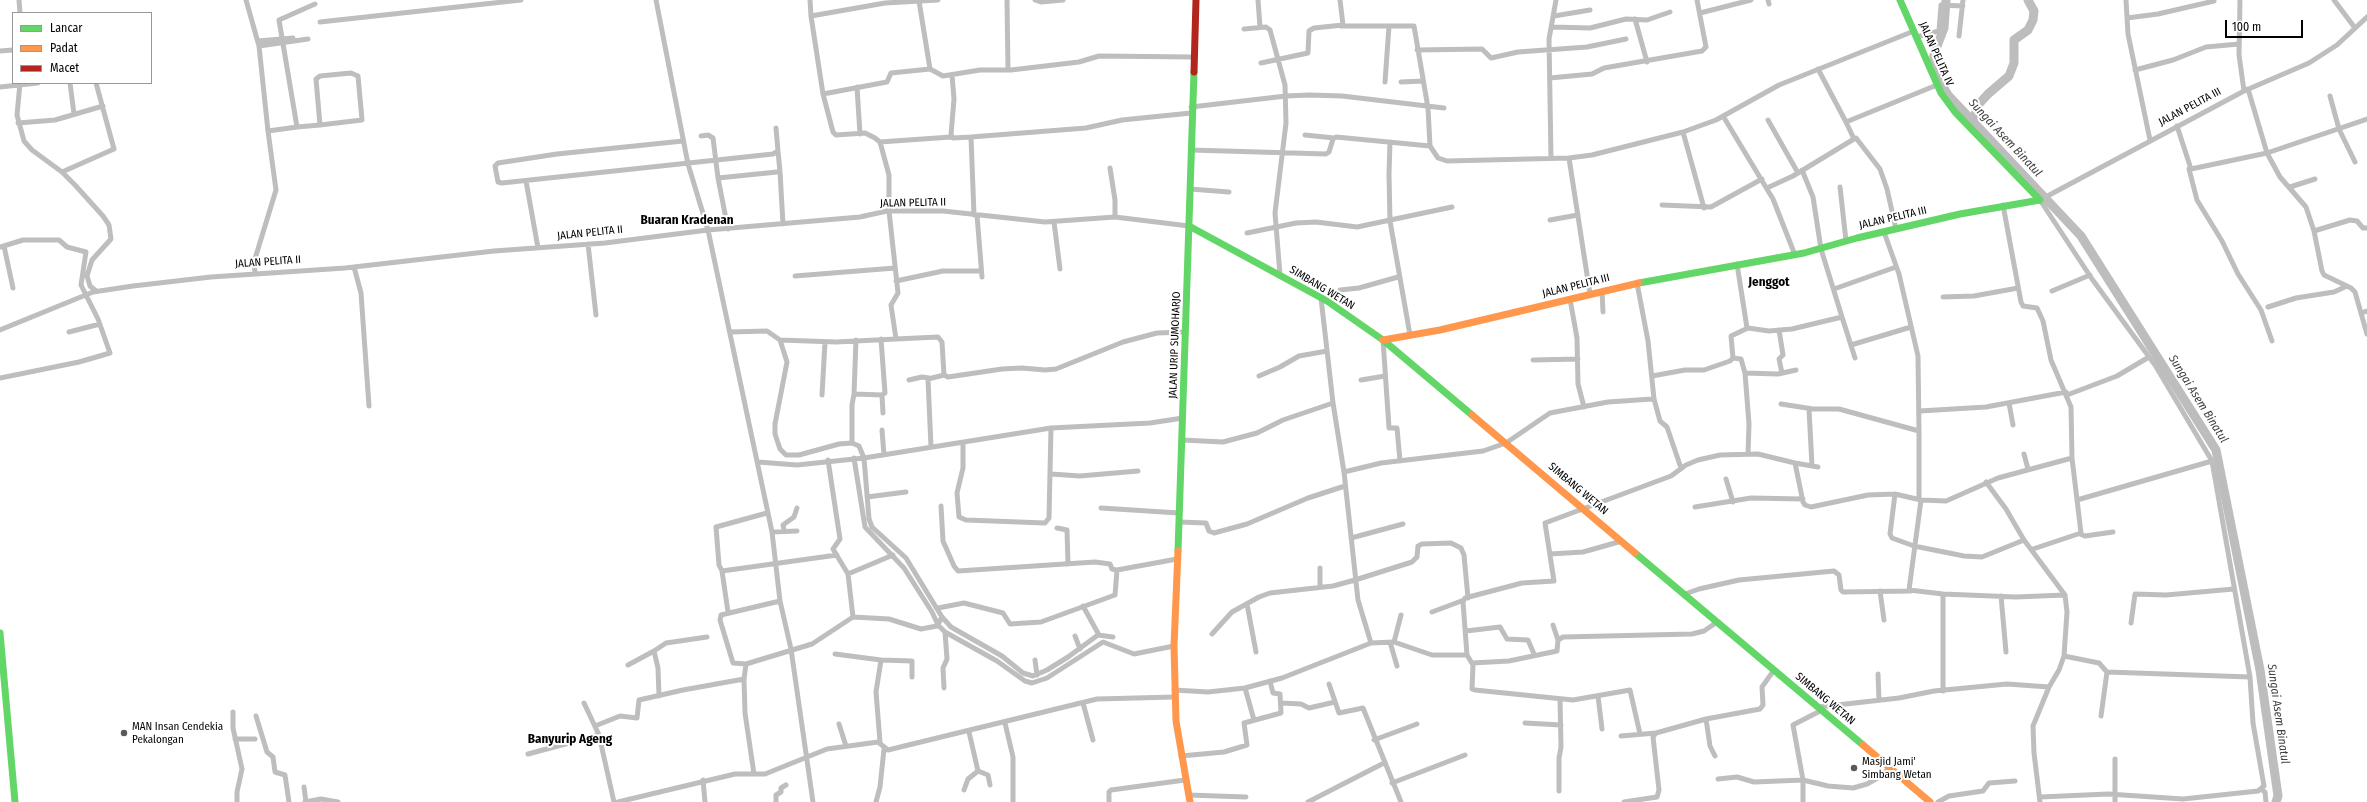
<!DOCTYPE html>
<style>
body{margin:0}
#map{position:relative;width:2367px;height:802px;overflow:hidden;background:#fff;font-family:"Fira Sans Condensed",sans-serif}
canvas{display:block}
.legend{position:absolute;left:12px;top:12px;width:140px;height:72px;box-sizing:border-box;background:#fff;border:1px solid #999;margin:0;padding:5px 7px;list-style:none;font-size:12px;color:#000}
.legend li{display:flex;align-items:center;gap:8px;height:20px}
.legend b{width:20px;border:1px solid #999}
.scale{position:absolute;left:2225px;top:20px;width:78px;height:18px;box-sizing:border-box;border:2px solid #000;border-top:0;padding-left:5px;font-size:12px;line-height:14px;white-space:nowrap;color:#000;-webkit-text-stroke:3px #fff;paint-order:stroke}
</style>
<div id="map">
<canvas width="2367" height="802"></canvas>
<ul class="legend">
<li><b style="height:5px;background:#63d668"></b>Lancar</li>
<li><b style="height:5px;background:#ff974d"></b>Padat</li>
<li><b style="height:5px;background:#b3261e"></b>Macet</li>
</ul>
<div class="scale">100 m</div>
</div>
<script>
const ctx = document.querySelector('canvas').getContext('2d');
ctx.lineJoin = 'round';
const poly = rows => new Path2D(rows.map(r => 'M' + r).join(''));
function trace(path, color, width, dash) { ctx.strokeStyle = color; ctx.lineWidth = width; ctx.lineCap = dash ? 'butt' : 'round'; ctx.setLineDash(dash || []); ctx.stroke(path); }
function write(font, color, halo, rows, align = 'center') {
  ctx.font = font + ' "Fira Sans Condensed",sans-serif'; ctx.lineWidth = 4; ctx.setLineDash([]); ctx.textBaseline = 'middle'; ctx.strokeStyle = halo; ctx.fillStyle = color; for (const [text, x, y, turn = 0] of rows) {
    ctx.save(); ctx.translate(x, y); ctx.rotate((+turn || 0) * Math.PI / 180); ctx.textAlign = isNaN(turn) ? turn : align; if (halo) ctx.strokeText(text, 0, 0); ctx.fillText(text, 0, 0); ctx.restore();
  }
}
trace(poly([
 [1937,76,1933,67,1934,54,1944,28,1946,0],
 [1939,80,1948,95,2081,236,2216,450,2260,670,2278,796,2276,802],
 [1973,121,1978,105,1988,94,2009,76,2014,63,2014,40,2028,30,2033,20,2034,11,2028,0]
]), '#bdbdbd', 9);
trace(poly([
 [19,0,20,13],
 [246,0,259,46,308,39],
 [656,0,688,164,708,230,772,532,780,601,791,649,813,802],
 [810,0,811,16],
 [938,0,885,3,811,16,823,94,833,132,836,135,865,133,875,138,880,142,889,175,889,211,898,293,891,305,896,339,938,337,942,342,944,375,948,377,1002,369,1022,368,1045,370,1056,369,1123,342,1157,333,1186,332],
 [1007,0,1008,70],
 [1035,0,1041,2,1063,0],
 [1258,0,1260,27],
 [1768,0,1769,4],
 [2126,0,2128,34,2150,140],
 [2240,0,2239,55,2244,91],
 [2334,0,2355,28],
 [919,1,930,69,943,76,980,70,1011,70,1079,62,1099,56,1193,57],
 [1700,13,1751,0],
 [1554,16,1590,10],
 [2127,18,2158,14,2214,1],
 [1635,19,1647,62],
 [320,22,521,0],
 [1341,26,1414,26,1428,108,1430,146,1438,158,1447,161,1569,158,1592,155,1683,132,1716,120,1779,85,1914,31],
 [1551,27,1590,28,1626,19,1647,20,1670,12],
 [1244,29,1266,27,1270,30,1285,85,1286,123,1275,213,1280,275],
 [1959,36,1963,0],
 [1916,37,1939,31,1941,5,1963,6],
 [258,41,293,38],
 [259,46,268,131],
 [1417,50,1482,49,1491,58,1518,52,1587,47,1626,39],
 [0,51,13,50],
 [1261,63,1308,53,1309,31,1314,28,1343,25,1340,0],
 [1818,69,1846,122,1937,85],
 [2135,70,2173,60,2206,47,2239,44],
 [952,75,954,99,951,135,953,138,971,137],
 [1550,78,1592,74,1604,68,1702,51,1706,47,1697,0],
 [1385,82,1389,26],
 [1401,82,1423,81],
 [20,83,17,115,24,141,32,150,62,172,75,185,103,216,109,225,111,239,92,260,87,276,90,286,96,291],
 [70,83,74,114],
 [0,87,38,83],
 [857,87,860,134],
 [2248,89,2267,153,2280,177,2306,207,2314,231,2322,271,2324,275,2351,288,2355,292,2367,334],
 [823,94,887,82,891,73,930,69],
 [2330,96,2339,129,2355,162],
 [1191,107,1286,96,1309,95,1342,96,1444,108],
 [1723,116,1773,199,1795,255],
 [1768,120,1798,173],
 [1846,122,1854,139,1856,138,1880,169,1887,189,1896,229],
 [18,123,55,120,103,106],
 [2177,126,2191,169,2267,153,2367,119],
 [297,127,320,125,362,120,358,76,351,73,320,76,316,79,320,125],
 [1683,132,1704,208],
 [1305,135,1334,138],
 [701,136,708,135,713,138,718,178],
 [683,141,557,154,498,163,495,166,498,182,502,183,773,154,778,151,776,128],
 [880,142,951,137],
 [1390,142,1389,174,1390,221,1410,335],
 [1191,150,1326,154,1329,152,1333,139,1336,137,1430,146],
 [778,151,780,172],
 [1551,158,1549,39,1556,0],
 [1569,158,1590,294],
 [1110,168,1115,200,1115,217],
 [2189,169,2197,200,2222,241,2238,274,2261,310,2272,341],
 [1802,170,1813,197,1821,249,1842,317],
 [62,172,114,149,96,83],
 [526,181,538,248],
 [1840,187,1846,241],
 [2290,187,2315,179],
 [1767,188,1793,176,1854,139],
 [1190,189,1229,192],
 [1662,205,1711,207,1762,179],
 [2003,205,2021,302,2023,306,2037,308,2043,321,2051,360,2071,407,2072,458,2081,533,2033,549],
 [974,215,971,137,1086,128,1122,120,1191,113],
 [977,215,982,277],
 [1550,220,1578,215],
 [1054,222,1060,269],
 [728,229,718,178,777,172,780,172,783,224],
 [2314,231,2350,220,2357,221,2363,228,2367,228],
 [1247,233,1296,223,1316,222,1357,227,1452,207],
 [588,244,596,315],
 [4,246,13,288],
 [0,247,23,240,59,240,67,247,86,252,81,285,98,319,110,353,79,362,0,378],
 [1737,264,1747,328],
 [354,267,361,293,369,406],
 [255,273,254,262,276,190,268,131,297,127,279,20,315,4],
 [795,276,895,268],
 [896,281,943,271,981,271],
 [1637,283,1648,341,1654,399],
 [1834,289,1896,267],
 [1340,290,1359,288,1398,277],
 [1602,291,1603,312],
 [2052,291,2090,275],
 [1943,297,1974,296,2018,288],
 [1321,298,1333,403,1344,472,1358,600,1371,643],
 [1570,299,1577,338,1578,384,1584,407],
 [2268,307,2296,298,2334,292,2347,286],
 [2361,313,2367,311],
 [0,330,93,292,133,286,211,277,345,268,494,251,605,243,708,230,860,217,887,211,943,211,1045,222,1115,217,1189,226],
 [1779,330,1783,355,1779,359,1782,373],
 [69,332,100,324],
 [730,332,767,331,780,340,787,362,775,424,775,434,780,449,786,455,799,455,839,444,852,443,859,446,864,458,869,519,872,527,906,558,942,617,951,627,1002,656,1023,673,1033,676,1047,670,1068,657,1098,635,1113,637],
 [780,340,836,342,896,339],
 [1383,340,1389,428,1397,428,1400,461],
 [1851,345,1911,327],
 [1733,358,1741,359,1745,373,1778,374,1796,370],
 [1533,360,1578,359],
 [1745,373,1749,424,1748,454],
 [1259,376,1280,367,1299,356,1327,351],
 [1652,376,1685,370,1704,370,1730,361,1733,358,1731,336,1748,328,1769,331,1792,329,1842,317,1855,358],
 [909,380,922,377,929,378],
 [1361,380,1385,376],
 [854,394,856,340],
 [822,395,825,342],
 [882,395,883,413],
 [2067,395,2117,376,2149,357],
 [2009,403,2013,425],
 [1781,404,1813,409,1839,409,1919,431,1918,356,1899,274,1884,232],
 [1809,409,1812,466],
 [1920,411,1986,407,2066,392],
 [882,430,884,455],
 [1183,440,1223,442,1257,433,1283,420,1333,403],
 [852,443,852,405,854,394,882,395,885,393,881,339],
 [963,443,963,468,957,493,959,517,966,520,1045,523,1049,518,1051,428],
 [931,447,928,379,944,375],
 [2024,454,2028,469],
 [854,458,865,527,904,568,932,612,938,625,945,632,947,659,943,668,944,688],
 [828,460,840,539,833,549,848,574,853,617],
 [758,462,797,465,864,458,1051,428,1150,423,1183,418],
 [1795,463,1818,467],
 [1344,472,1381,463,1483,451,1506,443,1550,413,1608,402,1652,399,1654,399,1660,421,1667,427,1681,468],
 [1051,474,1080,476,1138,471],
 [1726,479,1733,502],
 [1986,482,2006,509,2024,540,2065,595],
 [1895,494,1890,534,1892,538,1914,546,1964,556,1982,557,2024,540],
 [867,497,906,492],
 [1919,499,1919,431],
 [1921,500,1909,590,1943,594,2016,597,2065,595,2067,612,2064,656],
 [2077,500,2212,461],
 [941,506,943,541,954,566,958,571,1095,562,1110,564,1112,569,1116,570],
 [1695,507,1751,498,1803,499],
 [1101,508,1179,513],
 [1179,522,1206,523,1209,531,1214,533,1247,524,1308,498,1345,486],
 [1057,528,1067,530,1068,564],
 [784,530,783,525,794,517,797,508],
 [772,532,797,531],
 [2080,534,2085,536,2113,532],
 [1351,538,1403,524],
 [1550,554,1583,552,1622,541],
 [722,571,837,555],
 [848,574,893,555],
 [1320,587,1320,568],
 [1880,591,1884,620],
 [1685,594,1699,589,1739,580,1834,571,1839,575,1841,590,1843,592,1911,591],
 [1943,594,1943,691],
 [2001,596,2006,652],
 [1247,604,1256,652],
 [1083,606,1099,635],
 [938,608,964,603,1003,613,1010,624,1041,622,1115,595,1117,570,1177,559],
 [728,612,722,571,719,565,716,527,767,513],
 [1432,612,1464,600],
 [2131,623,2135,594,2166,595,2234,589],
 [1553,625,1558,640],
 [1466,631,1500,627,1507,639,1528,640,1534,654],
 [945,632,997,661,1025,681,1032,683,1047,678,1103,642,1134,654,1174,646],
 [1212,634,1232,612,1259,597,1270,593,1333,586,1355,580,1412,562,1417,557,1418,546,1422,544,1451,543,1461,548,1464,555,1468,598],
 [1075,636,1080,649],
 [1390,642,1397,666],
 [1394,642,1401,615],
 [835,654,881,660,876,692,880,742],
 [1467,655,1463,602,1465,598,1522,583,1554,581,1545,523,1671,476,1686,465,1698,460,1720,455,1758,454,1795,463,1803,502,1805,505,1811,507,1868,495,1895,494,1921,500,1946,501,1998,478,2072,458],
 [881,660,912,661,912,677],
 [1035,660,1037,675],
 [1472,663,1509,661,1557,651,1558,640,1563,637,1692,634,1704,631,1717,622],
 [746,664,733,663,720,620,721,615,780,601],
 [628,665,654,651],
 [1878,674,1879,700],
 [2250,677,2212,461,2155,365,2092,279,2040,200,2244,91,2309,63,2337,45,2367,17],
 [1329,684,1339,713,1363,708,1401,802],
 [1245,688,1254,720],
 [1174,690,1208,692,1245,688,1282,678,1371,643,1394,642,1432,655,1467,655,1473,665,1472,689,1475,690,1573,700,1630,690,1640,734],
 [659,696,658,668,654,651,666,643,707,637],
 [1598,696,1602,729],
 [584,703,599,735,614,802],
 [1083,703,1093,740],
 [1282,703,1301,704,1309,708,1335,702],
 [1819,707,1899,698,1934,691,2007,684,2049,687,2033,726,2034,753,2040,802],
 [233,712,233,728,242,769,237,792,237,802],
 [256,716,267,752,273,757,275,772,285,775,289,802],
 [2101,716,2107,672],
 [1706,719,1710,746,1715,756],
 [1005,723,1013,757,1013,802],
 [1525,723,1561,725],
 [839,724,846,746],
 [595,726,620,716,637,718,639,700,683,690,744,679],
 [969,732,978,771],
 [1621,736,1656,733],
 [235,739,255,739],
 [1374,740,1417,724],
 [528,754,599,735],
 [1181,756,1224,752,1247,745,1244,723,1281,713,1280,694,1273,693,1270,681],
 [754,774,745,713,744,679,746,664,812,644,853,617,889,619,921,629,937,626,942,617],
 [1718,779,1737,777,1754,782,1803,780,1828,786,1853,788,1867,784,1881,776,1890,767],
 [703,780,705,802],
 [1392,783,1465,755],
 [304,787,306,802],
 [964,790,968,779,978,771,988,775,990,785],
 [2262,790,2265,792,2266,802],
 [1559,791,1559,758,1561,747,1560,699],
 [1188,795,1246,797],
 [2040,797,2108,794,2183,799,2258,791,2264,786,2253,723,2250,677,2107,672,2099,663,2064,656,2059,670,2049,687],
 [305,802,321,799,338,802],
 [618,802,735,774,765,774,827,749,878,742,888,750,1097,699,1174,697],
 [776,802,776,795,781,792,781,788,786,785],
 [876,802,880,787,884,749],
 [1109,802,1109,792,1111,790,1185,780],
 [1308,802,1384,763],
 [1624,802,1657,797,1659,790,1653,737,1656,733,1706,719,1760,709,1763,705,1762,687,1774,670],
 [1803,802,1803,780,1793,725,1822,710],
 [1938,802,1949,796,1983,791,1989,783,2015,781],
 [2115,802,2115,759]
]), '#bebebe', 5);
trace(poly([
 [1900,0,1941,93,1955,112,2040,200],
 [1189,226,1327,301,1383,340,1472,415],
 [1639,283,1804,253,1857,238,1960,214,2040,200],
 [1178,551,1194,72],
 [1635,553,1863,745],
 [0,633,15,802]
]), '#63d668', 7);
trace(poly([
 [1383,340,1440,330,1639,283],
 [1472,415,1635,553],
 [1178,551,1174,646,1176,721,1190,802],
 [1863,745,1930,802]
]), '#ff974d', 7);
trace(poly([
 [1194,72,1196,0]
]), '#b3261e', 7);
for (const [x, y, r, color] of [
 [124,733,4,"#595959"],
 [1854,768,4,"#595959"]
]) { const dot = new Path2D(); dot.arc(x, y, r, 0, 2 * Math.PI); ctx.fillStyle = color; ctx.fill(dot); trace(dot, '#fff', 1.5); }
write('11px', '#000', '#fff', [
 ["JALAN PELITA IV",1936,54,66],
 ["JALAN PELITA III",2190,107,-28],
 ["JALAN PELITA II",913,203,-1],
 ["JALAN PELITA III",1893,218,-13],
 ["JALAN PELITA II",590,233,-6],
 ["JALAN PELITA II",268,262,-4],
 ["JALAN PELITA III",1576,286,-14],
 ["SIMBANG WETAN",1322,288,31],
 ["JALAN URIP SUMOHARJO",1175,345,-88],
 ["SIMBANG WETAN",1578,489,40],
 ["SIMBANG WETAN",1825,699,40]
]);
write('11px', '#000', '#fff', [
 ["MAN Insan Cendekia",132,727],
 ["Pekalongan",132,740],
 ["Masjid Jami'",1862,762],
 ["Simbang Wetan",1862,775]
], 'left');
write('italic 12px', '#424242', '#fff', [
 ["Sungai Asem Binatul",2005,138,47],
 ["Sungai Asem Binatul",2198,399,58],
 ["Sungai Asem Binatul",2278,714,82]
]);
write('bold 13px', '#000', '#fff', [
 ["Buaran Kradenan",687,220],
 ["Jenggot",1769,282],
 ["Banyurip Ageng",570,739]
]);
</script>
